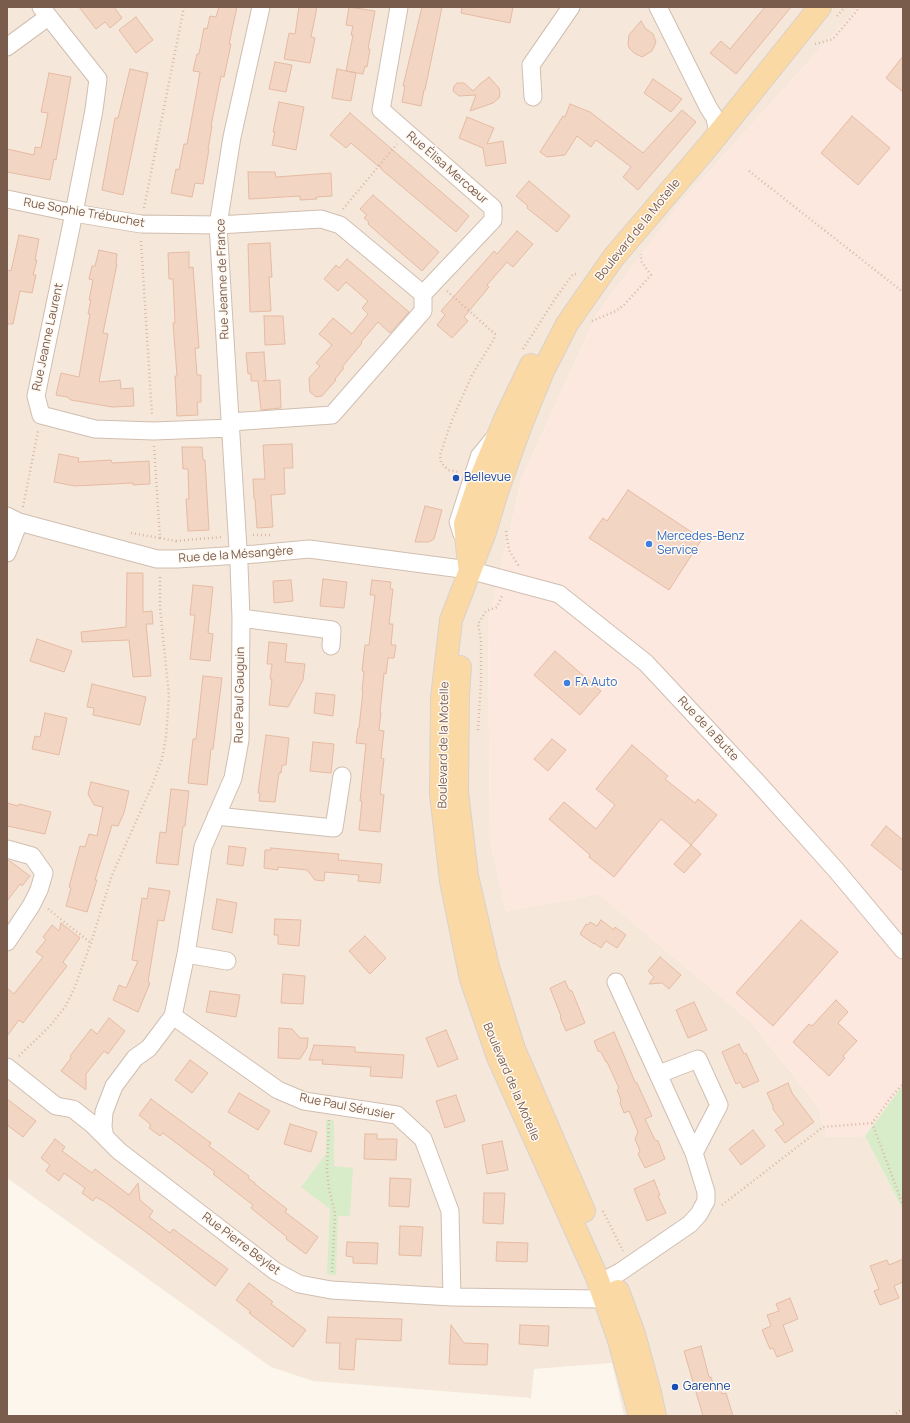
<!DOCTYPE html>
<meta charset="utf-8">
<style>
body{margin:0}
#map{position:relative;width:910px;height:1423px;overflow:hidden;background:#fdf6ec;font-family:Manrope,sans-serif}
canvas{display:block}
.frame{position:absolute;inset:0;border:8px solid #7a5c4d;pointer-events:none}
</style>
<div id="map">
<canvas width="910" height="1423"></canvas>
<div class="frame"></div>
</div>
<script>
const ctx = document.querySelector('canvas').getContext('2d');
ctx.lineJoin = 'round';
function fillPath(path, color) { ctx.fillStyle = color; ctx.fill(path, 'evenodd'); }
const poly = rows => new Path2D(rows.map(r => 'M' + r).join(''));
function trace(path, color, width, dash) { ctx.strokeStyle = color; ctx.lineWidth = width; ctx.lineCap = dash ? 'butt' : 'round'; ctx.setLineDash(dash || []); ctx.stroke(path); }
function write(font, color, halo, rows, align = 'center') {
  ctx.font = font + ' Manrope,sans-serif'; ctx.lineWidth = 3; ctx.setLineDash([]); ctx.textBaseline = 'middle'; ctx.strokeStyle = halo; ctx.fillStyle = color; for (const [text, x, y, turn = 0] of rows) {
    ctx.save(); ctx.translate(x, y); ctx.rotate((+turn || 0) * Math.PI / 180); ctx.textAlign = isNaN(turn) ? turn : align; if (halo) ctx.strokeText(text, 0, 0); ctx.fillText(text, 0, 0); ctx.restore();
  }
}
fillPath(poly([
 [7,7,858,7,678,206,597,314,522,478,488,623,490,840,506,911,599,894,750,1021,818,1106,827,1137,865,1136,903,1210,903,1416,624,1416,612,1363,534,1369,531,1398,313,1381,271,1367,7,1178]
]), '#f5e8da');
fillPath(poly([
 [858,7,903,7,903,1085,865,1136,827,1137,818,1106,750,1021,599,894,506,911,490,840,488,623,522,478,597,314,678,206]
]), '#fde8e0');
fillPath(poly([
 [903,1085,903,1210,865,1136],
 [326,1120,334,1120,334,1166,353,1168,350,1216,338,1216,336,1275,327,1274,330,1209,301,1187,326,1154]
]), '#d8ecc9');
const building = poly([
 [79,7,114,7,122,18,110,28,105,22,96,29,79,7],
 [219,7,237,7,229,44,231,44,224,77,221,76,211,126,212,126,208,149,209,149,203,184,195,183,192,197,171,193,176,169,179,170,184,144,187,144,194,106,200,72,193,71,197,54,199,54,204,28,207,29,210,16,216,17,219,7],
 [299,7,317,7,311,37,315,38,310,63,284,59,289,33,295,34,299,7],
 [349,7,375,11,368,49,370,49,367,67,365,66,363,74,346,71,353,35,351,35,353,26,346,25,349,7],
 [422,7,442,7,425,90,424,90,421,106,402,102,405,86,403,86,422,7],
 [462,7,513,7,510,23,461,13,462,7],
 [765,7,791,7,736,74,710,53,721,41,730,49,765,7],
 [136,17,153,40,136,53,119,30,136,17],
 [641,21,645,28,653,34,656,42,652,51,642,57,634,53,629,48,628,44,629,35,641,21],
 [903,56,903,92,886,78,903,56],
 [275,62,292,65,286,92,269,89,275,62],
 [130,69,148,73,123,195,102,190,115,118,118,118,130,69],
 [337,69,356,73,351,101,332,98,337,69],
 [49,73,71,77,56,160,54,159,50,180,7,172,7,149,34,155,35,147,41,148,48,113,41,112,49,73],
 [489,77,499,88,500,93,499,98,493,103,470,111,476,95,459,96,453,91,454,86,457,83,464,83,473,91,480,84,489,77],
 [653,79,682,99,671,112,644,93,653,79],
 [279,102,304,107,296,150,272,145,275,132,273,132,279,102],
 [570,104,590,112,643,153,682,110,696,122,638,190,623,177,631,167,596,140,591,147,577,136,565,155,547,157,540,152,563,116,565,117,570,104],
 [350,113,469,216,456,232,381,169,381,167,378,166,351,143,346,148,330,135,350,113],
 [852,116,890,148,858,185,821,153,852,116],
 [467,117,494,128,487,144,503,141,506,163,486,166,483,148,459,138,467,117],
 [248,172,275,172,276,177,331,173,332,196,316,197,317,199,300,200,300,196,249,199,248,172],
 [529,181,570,216,557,232,527,208,528,206,516,196,529,181],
 [373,195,439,252,422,271,368,224,369,222,364,218,367,215,360,209,373,195],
 [517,231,533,244,513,267,507,262,487,285,489,287,464,317,468,321,452,338,437,325,445,315,441,311,494,251,497,254,517,231],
 [19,235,39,239,35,260,37,260,33,275,36,275,32,293,20,291,13,324,7,324,7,270,11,271,19,235],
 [270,243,272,277,269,277,271,311,250,312,248,244,270,243],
 [99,250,117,254,116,264,117,264,103,333,108,334,99,382,120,380,121,389,133,388,134,406,112,407,71,400,67,397,56,395,61,373,79,377,90,314,88,314,91,300,89,300,93,280,89,279,92,266,95,266,99,250],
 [189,252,189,268,193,267,199,348,195,348,197,375,201,375,201,402,197,402,198,415,177,416,175,376,177,376,173,323,175,323,173,279,169,279,168,253,189,252],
 [347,259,409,312,390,333,378,322,361,342,362,343,342,367,344,368,335,379,336,380,322,396,316,397,310,392,309,378,320,366,316,363,332,345,319,334,333,318,352,334,368,314,362,308,368,301,346,282,338,291,324,279,336,265,339,268,347,259],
 [264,316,283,316,285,344,265,345,264,316],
 [264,352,266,380,263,381,280,380,281,408,261,410,258,381,251,381,251,373,248,374,246,353,264,352],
 [292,444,293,468,284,468,285,494,271,495,273,527,257,528,255,499,254,499,253,479,265,479,263,445,292,444],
 [182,447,202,447,203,460,205,460,209,530,188,531,186,499,189,499,188,469,183,469,182,447],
 [59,454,79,458,78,462,111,460,112,463,149,461,150,484,133,485,133,483,75,486,54,482,59,454],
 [628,490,702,539,669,590,589,538,603,518,607,521,628,490],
 [425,506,442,510,434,539,429,542,415,542,425,506],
 [127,573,143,573,143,612,152,611,153,624,146,624,151,676,133,677,129,640,82,642,81,632,126,627,127,573],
 [323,579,347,582,344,608,320,606,323,579],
 [291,580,293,601,274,603,273,581,291,580],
 [372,580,391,582,390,589,393,589,389,624,393,624,391,645,396,645,394,658,388,658,386,674,384,673,380,713,381,713,379,730,384,731,381,758,384,759,380,794,384,795,380,832,359,830,362,801,360,801,366,744,356,743,358,728,359,728,363,691,362,691,364,671,362,671,365,645,369,645,375,595,370,595,372,580],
 [193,585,213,587,208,633,213,634,210,661,190,659,195,615,190,615,193,585],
 [37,639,72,651,64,672,30,661,37,639],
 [269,642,287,644,285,662,305,664,303,680,288,707,269,705,272,679,270,679,272,664,267,664,269,642],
 [555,651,601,691,580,715,534,675,555,651],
 [203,676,222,678,213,749,211,749,207,785,188,783,193,739,196,739,203,676],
 [92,684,146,697,140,725,93,715,94,708,87,707,92,684],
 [316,693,335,695,333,716,314,713,316,693],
 [45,713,67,718,59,755,32,749,35,736,40,737,45,713],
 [266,735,289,738,286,765,282,765,281,773,279,773,275,802,259,801,260,793,258,793,266,735],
 [552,739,566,750,548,771,534,759,552,739],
 [313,742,334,744,331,773,310,771,313,742],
 [632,745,668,776,665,779,695,803,698,799,717,815,691,845,661,819,614,877,589,857,590,855,549,819,564,802,596,829,615,805,596,789,632,745],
 [91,782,129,791,124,813,118,826,112,825,95,880,97,880,87,912,66,906,71,888,69,887,80,846,85,847,89,834,97,836,103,807,94,805,88,794,91,782],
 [171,789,189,791,185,826,183,826,178,865,156,863,160,832,166,833,171,789],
 [7,803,18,806,19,804,51,812,45,834,7,826,7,803],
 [886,826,903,840,903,871,871,845,886,826],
 [691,845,701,854,684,873,674,864,691,845],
 [229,846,246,848,243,866,227,864,229,846],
 [271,848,339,854,338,860,382,864,380,883,358,881,359,875,325,872,324,881,315,880,307,870,278,867,278,870,264,868,265,850,271,850,271,848],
 [7,859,30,876,22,886,20,884,7,901,7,859],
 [149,888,170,891,164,921,158,920,148,982,150,983,138,1012,113,1000,119,985,126,988,138,961,132,960,142,898,147,899,149,888],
 [217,899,237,903,232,933,212,929,217,899],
 [275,919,301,920,299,946,278,944,278,935,274,935,275,919],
 [601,920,614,930,615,927,626,935,617,948,606,941,601,948,594,943,594,944,580,934,586,924,588,925,590,922,597,926,601,920],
 [801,920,838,952,773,1026,736,993,801,920],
 [61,923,80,938,63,962,67,966,23,1023,19,1020,7,1036,7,988,14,994,43,957,36,952,46,940,43,937,52,925,59,931,61,923],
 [365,936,386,958,370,974,349,951,365,936],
 [660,957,681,975,669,989,662,983,649,984,654,977,648,971,660,957],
 [283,974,305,976,303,1004,281,1003,283,974],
 [565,981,569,990,572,991,585,1023,566,1031,560,1017,561,1016,550,988,565,981],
 [210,991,240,995,236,1017,206,1012,210,991],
 [836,1000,848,1012,838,1023,857,1041,843,1056,845,1058,829,1076,793,1042,809,1024,812,1026,836,1000],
 [694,1002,707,1030,688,1038,676,1010,694,1002],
 [109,1018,125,1031,108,1054,104,1051,86,1074,86,1090,61,1071,71,1058,70,1056,91,1029,97,1034,109,1018],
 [279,1028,292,1029,300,1038,308,1038,307,1048,300,1059,278,1058,279,1028],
 [446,1030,458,1059,438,1067,426,1038,446,1030],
 [614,1032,635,1082,637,1083,652,1116,645,1119,655,1140,658,1141,665,1159,645,1168,638,1154,640,1151,635,1139,638,1132,629,1111,624,1113,620,1103,621,1100,617,1090,619,1088,607,1062,606,1062,601,1052,598,1051,594,1041,614,1032],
 [739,1044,744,1054,746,1053,759,1081,743,1088,740,1082,736,1084,722,1052,739,1044],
 [314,1045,355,1047,355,1052,404,1055,402,1078,370,1076,371,1067,322,1064,323,1060,309,1060,314,1045],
 [190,1060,208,1073,192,1093,175,1080,190,1060],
 [788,1083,792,1093,814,1122,785,1143,775,1130,784,1124,773,1109,773,1106,767,1093,788,1083],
 [239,1093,270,1111,258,1130,228,1112,239,1093],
 [456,1095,465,1121,445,1128,436,1101,456,1095],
 [7,1099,36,1121,23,1137,7,1125,7,1099],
 [151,1099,211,1143,209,1146,249,1176,248,1178,255,1183,255,1184,287,1209,285,1212,318,1237,306,1254,286,1239,287,1237,251,1208,253,1205,213,1174,215,1172,163,1133,160,1136,149,1128,151,1125,139,1115,151,1099],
 [290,1124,317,1132,311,1152,284,1144,290,1124],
 [753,1130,765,1146,741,1165,729,1149,753,1130],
 [365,1134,377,1134,377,1139,397,1139,396,1160,364,1159,365,1134],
 [55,1139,65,1147,62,1151,92,1173,95,1169,129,1195,138,1183,140,1200,153,1211,149,1217,170,1233,173,1229,228,1269,215,1286,150,1235,105,1202,96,1197,93,1201,82,1193,85,1188,64,1173,59,1181,46,1171,50,1165,41,1158,55,1139],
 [502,1141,508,1170,487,1174,482,1145,502,1141],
 [390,1178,411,1179,409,1207,389,1206,390,1178],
 [654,1180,660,1195,658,1196,666,1213,647,1221,634,1189,654,1180],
 [484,1193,505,1193,503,1224,483,1223,484,1193],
 [400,1226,423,1227,421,1256,399,1255,400,1226],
 [347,1242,378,1243,377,1264,353,1263,353,1257,346,1256,347,1242],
 [497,1242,528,1243,527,1262,496,1261,497,1242],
 [903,1259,903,1282,894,1286,899,1298,880,1305,874,1291,879,1289,870,1266,887,1260,889,1265,903,1259],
 [249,1283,273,1302,271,1304,306,1330,293,1347,249,1313,251,1312,236,1300,249,1283],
 [790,1298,798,1319,783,1325,793,1351,777,1357,773,1348,770,1349,762,1330,771,1326,767,1315,779,1311,776,1304,790,1298],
 [328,1317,402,1319,401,1341,356,1339,354,1370,339,1369,340,1343,326,1343,328,1317],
 [451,1325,464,1343,488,1344,487,1365,449,1364,451,1325],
 [520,1325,549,1326,548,1346,519,1344,520,1325],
 [701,1346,709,1377,711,1377,714,1387,720,1385,722,1394,726,1393,733,1416,703,1416,684,1351,701,1346]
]);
fillPath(building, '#f3d5c3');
trace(building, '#e6bba3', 1);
const lane = poly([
 [458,535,454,522,476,454,489,438]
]);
const street = poly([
 [41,7,98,79,94,110,74,213,36,396,41,415,95,429,154,431,230,428],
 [658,7,708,107,715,118,718,133],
 [7,47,48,17],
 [533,97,531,65,571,7],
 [7,199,74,213,141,224,218,225,321,219,340,225,423,294],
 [230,422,332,415,423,311,423,294,493,220,493,208,381,110,399,7],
 [7,516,19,522,157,559,177,559,256,554,309,549,469,570,559,594,646,663,758,783,836,870,903,950],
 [7,553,19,522],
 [241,618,332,630,331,646],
 [216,816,334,828,342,776],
 [7,849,32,856,44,873,39,890,31,906,7,942],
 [186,954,227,961],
 [173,1016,278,1090,304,1101,397,1115,423,1139,450,1211,452,1297],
 [7,1067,56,1106,73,1109,92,1124,119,1151,275,1271,299,1284,331,1290,452,1297,598,1299,614,1293],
 [659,1074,698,1059,719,1105,694,1153],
 [105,1137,103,1127,104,1112,114,1086,135,1058,149,1048,173,1016,186,954,203,847,233,778,240,740,241,618,239,565,218,225,232,137,261,7],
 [599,1283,620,1272,690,1224,699,1214,706,1201,706,1192,694,1153,616,982]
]);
const primary = poly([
 [469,565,465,524,478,485,505,419,531,365],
 [460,667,458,695,457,792,467,876,488,967,514,1049,584,1211],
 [618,1291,634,1334,650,1393,655,1416],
 [640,1416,618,1337,596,1275,498,1057,471,979,451,881,441,794,442,698,451,620,485,532,497,492,521,425,543,371,567,324,613,258,710,144,820,7]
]);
trace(lane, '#d1beb0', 11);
trace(street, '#d1beb0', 19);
trace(primary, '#dad1cd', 24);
trace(poly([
 [837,16,845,7],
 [815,44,833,39,860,7],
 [749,171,903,292],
 [144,208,184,7],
 [343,209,397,144],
 [141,241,152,415],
 [447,291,495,334,494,339,472,375,452,420,440,455,441,462,445,467,449,470,458,472],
 [592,321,616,311,624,305,651,275,641,261,641,254],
 [523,349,557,296,573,274,578,274],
 [154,446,160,538,176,541,176,543],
 [23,507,38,431],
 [506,531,509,550,518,565,517,567],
 [131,533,160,538],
 [253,535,270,535],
 [176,541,222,537],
 [478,730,481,682,481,640,478,624,486,611,497,607,502,596],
 [48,909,91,943],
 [19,1056,50,1026,65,1007,74,989,91,943,112,875,152,786,162,759,166,737,169,696,160,608,160,576],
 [329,1120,327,1170,329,1189,335,1214,332,1274],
 [872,1123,903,1205],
 [722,1205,823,1127,872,1123,892,1096,903,1084],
 [603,1211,623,1251],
 [893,1416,903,1408]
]), '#d9b8a5', 2.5, [1, 3]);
trace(lane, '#fff', 9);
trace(street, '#fff', 17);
trace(primary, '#fbd9a5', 22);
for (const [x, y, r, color] of [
 [456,478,4,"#1a4fb4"],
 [649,544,4,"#3f7fe0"],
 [567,683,4,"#3f7fe0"],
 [675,1387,4,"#1a4fb4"]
]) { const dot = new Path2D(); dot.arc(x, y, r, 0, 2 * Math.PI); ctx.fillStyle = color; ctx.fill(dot); trace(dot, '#fffaf3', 1.5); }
write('12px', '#7a5c4d', '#fffaf3', [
 ["Rue Élisa Mercœur",447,168,41],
 ["Rue Sophie Trébuchet",84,213,10],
 ["Boulevard de la Motelle",638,230,-51],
 ["Rue Jeanne de France",223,279,-92],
 ["Rue Jeanne Laurent",48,337,-78],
 ["Rue de la Mésangère",236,555,-4],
 ["Rue Paul Gauguin",240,695,-89],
 ["Rue de la Butte",708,729,47],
 ["Boulevard de la Motelle",444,745,-89],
 ["Boulevard de la Motelle",511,1082,67],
 ["Rue Paul Sérusier",347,1107,11],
 ["Rue Pierre Beylet",241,1244,37]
]);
write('12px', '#164399', '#fffaf3', [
 ["Bellevue",464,478],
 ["Garenne",683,1387]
], 'left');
write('12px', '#366cbe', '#fffaf3', [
 ["Mercedes-Benz",657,537],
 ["Service",657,551],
 ["FA Auto",575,683]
], 'left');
</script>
